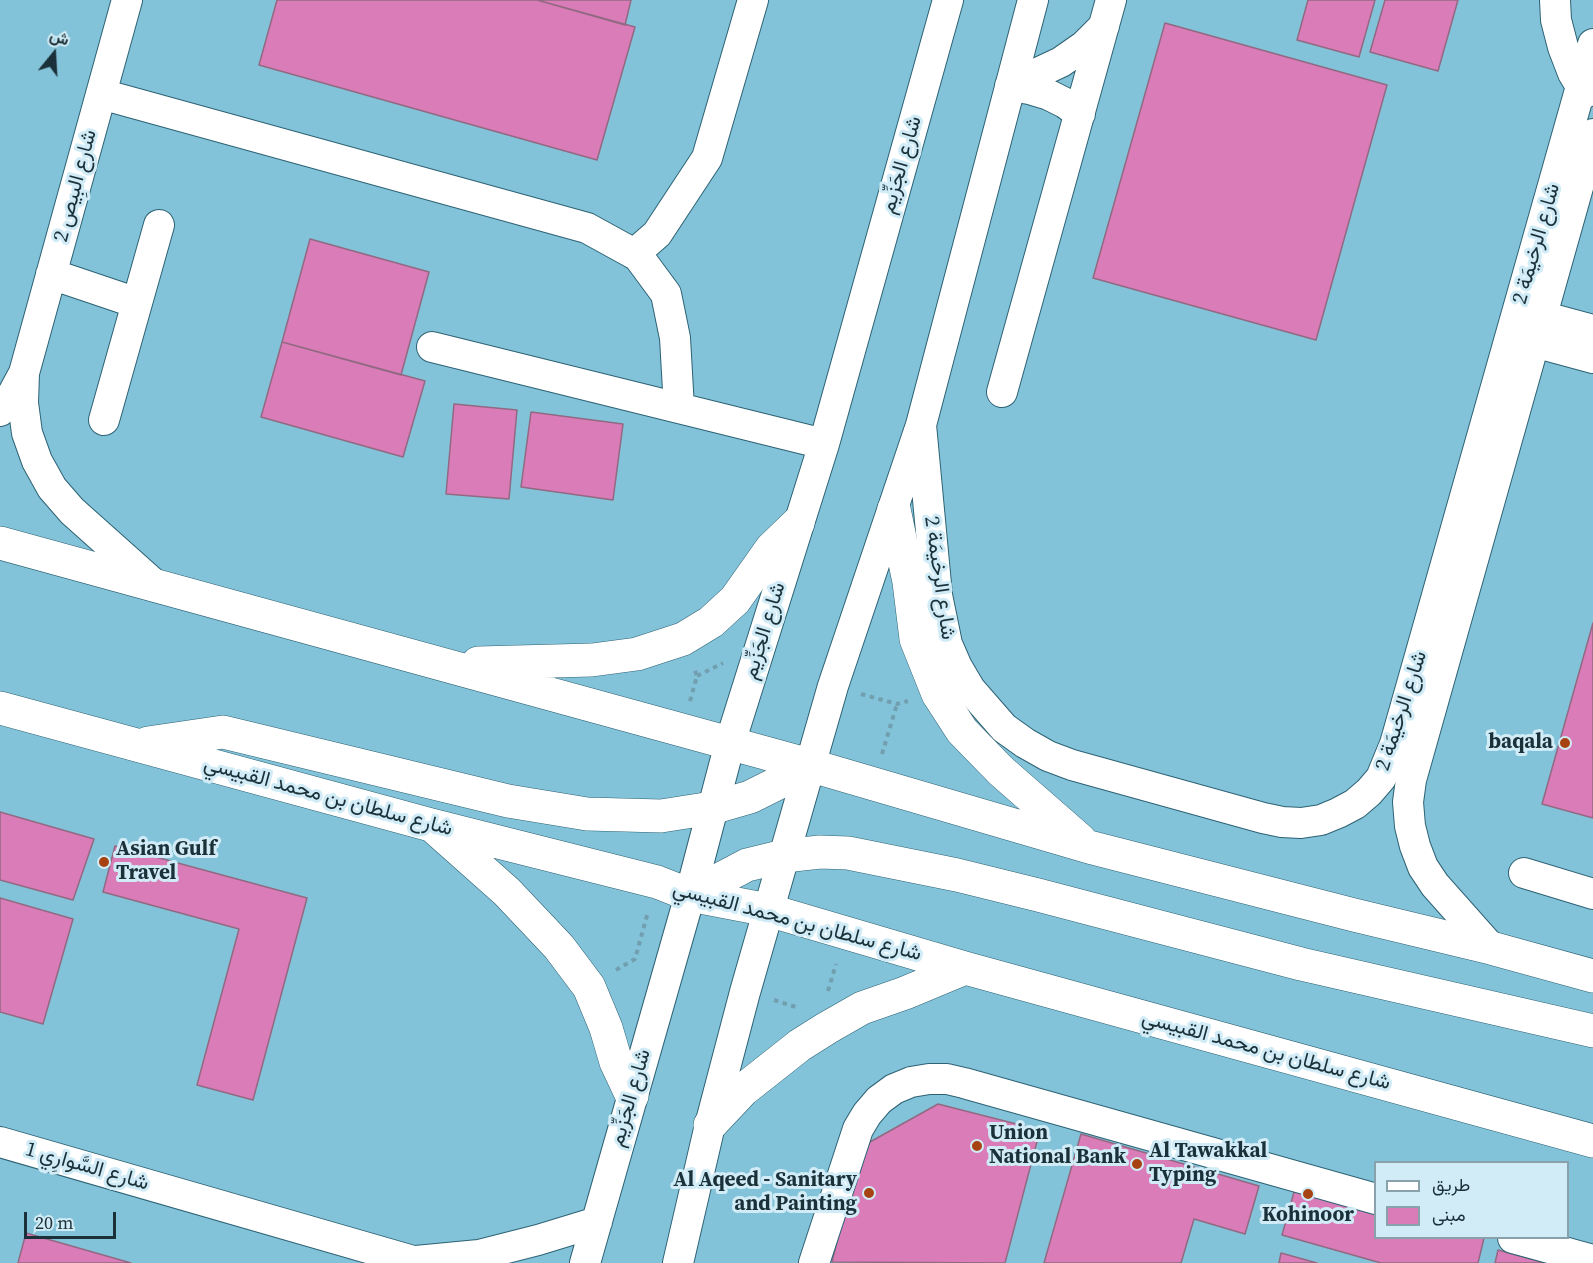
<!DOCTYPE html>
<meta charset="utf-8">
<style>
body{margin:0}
#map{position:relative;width:1593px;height:1263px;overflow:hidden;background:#99d0e4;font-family:"Source Serif 4",Vazirmatn,serif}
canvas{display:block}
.legend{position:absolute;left:1374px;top:1161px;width:195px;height:78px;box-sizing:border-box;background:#d1ecf6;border:2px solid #88a1aa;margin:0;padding:8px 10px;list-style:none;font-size:18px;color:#1b3139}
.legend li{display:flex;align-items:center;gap:12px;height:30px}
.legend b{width:30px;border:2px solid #88a1aa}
.north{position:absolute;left:24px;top:24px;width:60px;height:60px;-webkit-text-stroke:4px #d1ecf6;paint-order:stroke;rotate:18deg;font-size:16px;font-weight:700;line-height:24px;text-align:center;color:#1b3139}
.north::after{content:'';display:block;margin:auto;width:21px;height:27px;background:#1b3139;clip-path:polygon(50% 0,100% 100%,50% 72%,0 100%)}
.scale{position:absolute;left:24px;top:1212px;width:92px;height:27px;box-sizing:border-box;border:3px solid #1b3139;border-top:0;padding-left:8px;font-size:18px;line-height:21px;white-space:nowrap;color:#1b3139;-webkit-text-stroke:4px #d1ecf6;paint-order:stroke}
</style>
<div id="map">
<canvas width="1593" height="1263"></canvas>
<ul class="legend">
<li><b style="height:8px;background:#fff"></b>طريق</li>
<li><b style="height:16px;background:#da7cb8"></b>مبنى</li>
</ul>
<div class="north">ش</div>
<div class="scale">20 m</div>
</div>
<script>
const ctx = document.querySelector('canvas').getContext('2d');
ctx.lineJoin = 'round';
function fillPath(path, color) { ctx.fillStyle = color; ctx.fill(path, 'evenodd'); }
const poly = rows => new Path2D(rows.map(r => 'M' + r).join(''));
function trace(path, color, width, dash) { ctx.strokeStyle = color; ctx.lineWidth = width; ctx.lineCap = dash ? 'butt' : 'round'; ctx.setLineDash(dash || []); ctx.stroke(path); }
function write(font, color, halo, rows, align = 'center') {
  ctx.font = font + ' "Source Serif 4",Vazirmatn,serif'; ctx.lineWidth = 6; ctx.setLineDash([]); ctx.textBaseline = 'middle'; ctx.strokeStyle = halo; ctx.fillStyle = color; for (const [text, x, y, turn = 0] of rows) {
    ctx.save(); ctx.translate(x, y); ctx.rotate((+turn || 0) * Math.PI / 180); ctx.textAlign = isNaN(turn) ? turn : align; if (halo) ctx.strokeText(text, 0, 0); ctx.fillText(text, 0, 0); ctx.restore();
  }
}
fillPath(poly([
 [0,0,1593,0,1593,1263,0,1263],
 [1376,1162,1568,1162,1568,1238,1376,1238]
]), '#83c3d9');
const building = poly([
 [277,0,537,0,635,27,597,160,259,65,277,0],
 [537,0,631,0,625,25,537,0],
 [1308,0,1375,0,1359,57,1297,40,1308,0],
 [1385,0,1458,0,1438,71,1370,52,1385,0],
 [1165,23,1387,85,1316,340,1093,278,1165,23],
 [310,239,429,272,401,375,282,342,310,239],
 [282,342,425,381,403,457,261,417,282,342],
 [454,404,517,410,509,499,446,494,454,404],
 [531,412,623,424,613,500,521,487,531,412],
 [1593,623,1593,818,1542,804,1593,623],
 [0,812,94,839,73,900,0,880,0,812],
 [115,846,307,898,253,1100,197,1085,239,929,103,892,115,846],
 [0,898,73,919,43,1024,0,1012,0,898],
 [938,1104,1040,1130,1005,1263,832,1262,861,1147,938,1104],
 [1081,1134,1259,1186,1245,1234,1194,1219,1181,1263,1044,1263,1081,1134],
 [1296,1185,1376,1207,1376,1238,1484,1238,1478,1263,1381,1263,1282,1235,1296,1185],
 [26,1233,131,1263,18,1263,26,1233],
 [1498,1250,1545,1263,1495,1263,1498,1250],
 [1281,1253,1317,1263,1279,1263,1281,1253]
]);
fillPath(building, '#da7cb8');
trace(building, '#926982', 1.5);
const minor = poly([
 [1555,0,1556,20,1563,47,1573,73,1585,93],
 [1010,86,1061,62,1084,46,1104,26],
 [1010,86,1029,89,1049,95,1065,103,1080,114],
 [101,94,587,228,638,256,666,294,675,338,679,408],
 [634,254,657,234,707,158,753,0],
 [51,274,137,303],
 [1524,321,1534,316,1541,316,1593,330],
 [1527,324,1534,342,1593,358],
 [432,347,824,444],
 [24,373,23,403,27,433,37,461,52,488,72,511,156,586],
 [1002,392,1111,0],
 [0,411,10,399,24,373,127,0],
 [104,420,159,225],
 [921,425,937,595,947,644,957,667,970,689,1004,728,1025,743,1048,756,1072,765,1263,818,1282,822,1301,823,1321,820,1338,813,1355,804,1369,792,1381,778,1395,744,1593,44],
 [1524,873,1593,894],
 [1491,948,1435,885,1423,867,1415,846,1410,826,1408,802,1411,780,1593,134],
 [0,1142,420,1263],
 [1513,1238,1593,1260],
 [416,1261,479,1255,538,1240,597,1222],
 [585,1263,690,895,730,743,824,444,948,0],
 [678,1263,710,1125,745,992,833,686,921,425,1033,0],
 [814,1263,858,1129,867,1114,879,1100,894,1089,911,1082,929,1079,947,1079,964,1083,1376,1199]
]);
const major = poly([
 [894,509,909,582,916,639,938,694,962,731,1001,771,1080,840],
 [0,543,809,765,1089,847,1354,915,1491,948,1593,976],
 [478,663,592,660,637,654,683,639,711,622,735,600,771,549,798,523],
 [0,708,431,825,657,882,690,895,768,910,965,968,1593,1141],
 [148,743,223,732,508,801,587,814,661,816,712,808,750,797,780,782,809,765],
 [435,828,507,892,559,947,589,987,606,1028,616,1062,632,1096],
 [690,895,747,865,784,856,820,852,848,853,957,875,1038,895,1301,964,1593,1031],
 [710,1125,743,1090,800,1045,827,1028,862,1008,905,993,965,968]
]);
trace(minor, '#2d6274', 32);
trace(major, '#2d6274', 34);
trace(poly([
 [697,676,723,663],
 [861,694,897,704,908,701],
 [690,701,697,676,694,668],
 [882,754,897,704],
 [616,970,635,959,648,912],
 [828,991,836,964],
 [774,1000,799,1008]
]), '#729faf', 4, [4.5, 4.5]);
trace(minor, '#fff', 30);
trace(major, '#fff', 33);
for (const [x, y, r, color] of [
 [1565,743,6,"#a74312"],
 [104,862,6,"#a74312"],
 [977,1146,6,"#a74312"],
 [1137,1164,6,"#a74312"],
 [869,1193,6,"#a74312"],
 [1308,1194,6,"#a74312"]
]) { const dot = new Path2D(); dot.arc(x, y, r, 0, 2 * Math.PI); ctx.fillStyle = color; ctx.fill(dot); trace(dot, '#d1ecf6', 2); }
write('21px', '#1b3139', '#d1ecf6', [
 ["شارع الجَزِّيم",902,165,-74],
 ["شارع البِيص 2",76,186,-75],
 ["شارع الرخيمَة 2",1537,244,-74],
 ["شارع الرخيمَة 2",939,578,82],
 ["شارع الجَزِّيم",765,631,-73],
 ["شارع الرخيمَة 2",1402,711,-72],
 ["شارع سلطان بن محمد القبيسي",328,797,15],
 ["شارع سلطان بن محمد القبيسي",797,922,15],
 ["شارع سلطان بن محمد القبيسي",1266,1051,15],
 ["شارع الجَزِّيم",631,1098,-74],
 ["شارع السَّوارِي 1",87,1167,16]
]);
write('bold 21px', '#1b3139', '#d1ecf6', [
 ["baqala",1553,743,"right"],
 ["Asian Gulf",116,850],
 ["Travel",116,874],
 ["Union",989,1134],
 ["National Bank",989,1158],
 ["Al Tawakkal",1149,1152],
 ["Typing",1149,1176],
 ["Al Aqeed - Sanitary",857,1181,"right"],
 ["and Painting",857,1205,"right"],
 ["Kohinoor",1308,1216,"center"]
], 'left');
</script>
